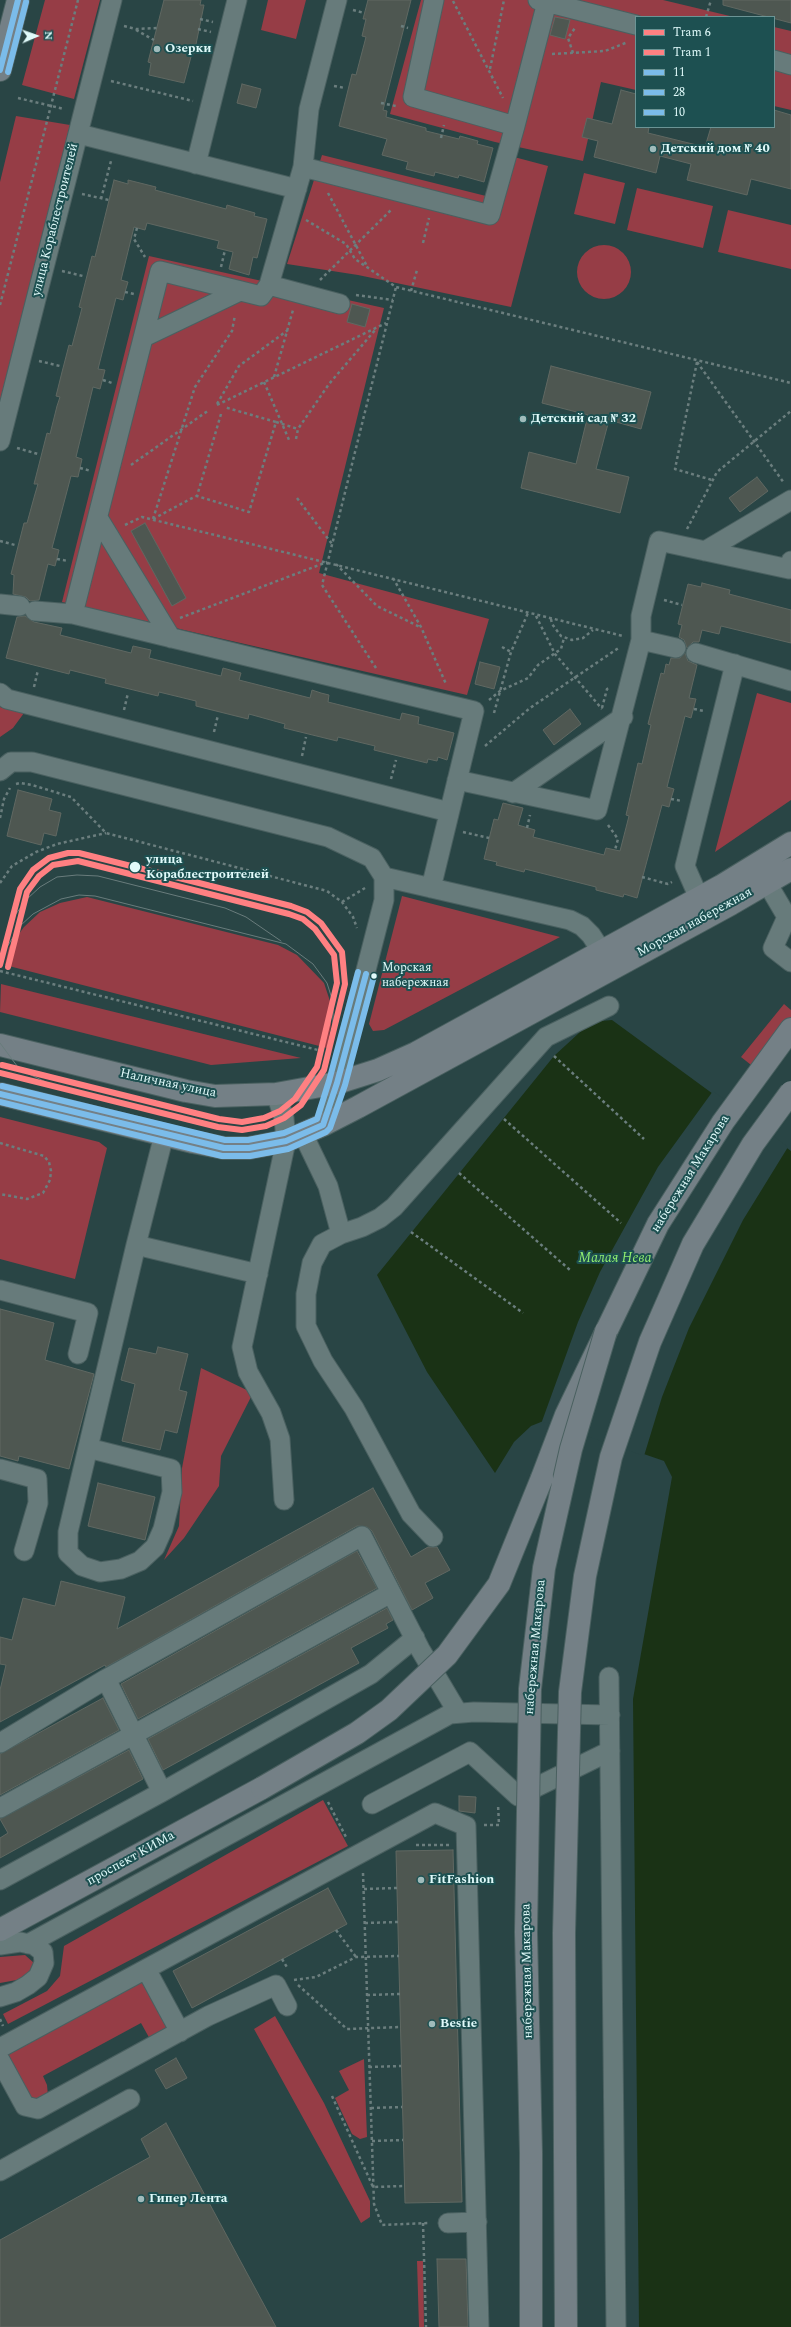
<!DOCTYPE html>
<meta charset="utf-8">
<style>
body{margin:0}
#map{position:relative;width:791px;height:2327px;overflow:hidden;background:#294545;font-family:Spectral,serif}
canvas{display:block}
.legend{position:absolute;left:635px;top:16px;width:140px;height:112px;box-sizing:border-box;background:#1d5051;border:1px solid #6b9495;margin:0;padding:5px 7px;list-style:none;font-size:12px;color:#e0fafa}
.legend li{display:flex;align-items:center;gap:8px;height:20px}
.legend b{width:20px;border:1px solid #6b9495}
.north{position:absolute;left:16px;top:16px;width:40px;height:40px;-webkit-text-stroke:3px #1d5051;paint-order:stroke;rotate:88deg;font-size:11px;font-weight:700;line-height:16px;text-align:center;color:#e0fafa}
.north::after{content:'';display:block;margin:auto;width:14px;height:18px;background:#e0fafa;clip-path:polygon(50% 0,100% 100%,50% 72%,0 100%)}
</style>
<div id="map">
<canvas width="791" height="2327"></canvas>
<ul class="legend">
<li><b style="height:5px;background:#ff8082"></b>Tram 6</li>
<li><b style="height:5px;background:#ff8082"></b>Tram 1</li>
<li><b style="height:5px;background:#7bbcea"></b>11</li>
<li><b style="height:5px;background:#7bbcea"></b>28</li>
<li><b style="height:5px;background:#7bbcea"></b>10</li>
</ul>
<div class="north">N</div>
</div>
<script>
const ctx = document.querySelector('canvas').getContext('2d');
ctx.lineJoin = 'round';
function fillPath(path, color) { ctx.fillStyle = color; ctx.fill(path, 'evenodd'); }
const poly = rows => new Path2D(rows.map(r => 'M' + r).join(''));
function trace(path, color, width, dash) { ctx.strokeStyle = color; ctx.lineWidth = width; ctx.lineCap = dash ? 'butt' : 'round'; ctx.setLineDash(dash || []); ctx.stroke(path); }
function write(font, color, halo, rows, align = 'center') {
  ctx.font = font + ' Spectral,serif'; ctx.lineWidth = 4; ctx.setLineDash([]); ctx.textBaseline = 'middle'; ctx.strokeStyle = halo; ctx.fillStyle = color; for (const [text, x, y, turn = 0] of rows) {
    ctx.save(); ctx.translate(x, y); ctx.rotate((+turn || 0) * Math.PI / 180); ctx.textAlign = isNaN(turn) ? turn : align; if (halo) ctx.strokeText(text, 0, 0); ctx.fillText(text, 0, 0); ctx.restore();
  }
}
fillPath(poly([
 [45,0,100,0,74,99,22,85],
 [268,0,306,0,296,39,261,30],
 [421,0,663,0,734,17,636,17,636,90,601,82,583,161,495,142,390,114],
 [774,27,791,31,791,110,774,106],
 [16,116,70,125,0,407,0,182],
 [499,153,548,166,511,307,358,275,287,264,322,155,486,196],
 [584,173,625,183,615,224,574,214],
 [637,188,713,206,703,248,627,230],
 [728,210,791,225,791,269,718,252],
 '577 272a27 27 0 1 1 54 0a27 27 0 1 1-54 0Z',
 [149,256,384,308,319,573,489,619,467,695,62,602],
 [757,693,791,703,791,800,715,852],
 [0,707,24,713,13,728,0,737],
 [402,896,560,937,384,1030,373,1031,369,1024],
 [87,897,278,945,297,955,324,983,330,1001,331,1025,327,1048,5,965,9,947,24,927,40,912,60,903],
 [1,984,301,1058,211,1065,0,1012],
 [784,1004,791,1010,791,1043,765,1076,741,1057],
 [0,1117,99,1142,107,1148,75,1279,0,1259],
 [201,1368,253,1393,221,1456,219,1486,184,1538,164,1560,179,1526,182,1468],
 [323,1800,348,1846,8,2024,3,2014,47,1991,60,1976,64,1946],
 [25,1955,34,1963,34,1969,22,1979,0,1983,0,1957],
 [140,1979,168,2029,151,2041,141,2023,43,2076,47,2085,48,2096,40,2100,29,2099,0,2057],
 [275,2016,324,2103,370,2201,370,2217,361,2223,254,2029],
 [364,2059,367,2137,360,2139,352,2134,335,2098,349,2090,339,2071],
 [417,2261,423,2261,424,2327,419,2327]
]), '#963d46');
fillPath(poly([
 [612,1020,791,1151,791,2327,639,2327,633,1699,672,1477,664,1461,546,1420,531,1426,514,1442,495,1473,427,1372,377,1275,554,1056,591,1022]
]), '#1a3215');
fillPath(poly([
 [713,1091,788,1147,743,1220,689,1328,662,1397,644,1456,546,1422,541,1424,578,1322,600,1272,658,1167]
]), '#294545');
const building = poly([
 [164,0,201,0,200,5,204,5,194,54,192,53,184,83,149,75,151,63,148,62,164,0],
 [368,0,411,0,383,110,387,111,386,117,426,128,426,131,459,139,460,136,478,141,477,144,493,148,484,182,459,175,458,178,435,172,434,176,406,169,408,162,382,155,387,139,339,126,352,74,356,75,366,37,362,36,366,19,363,19,368,0],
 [723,0,791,0,791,23,723,5,723,0],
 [555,17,570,20,565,39,550,35,555,17],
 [242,84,261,89,256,108,237,103,242,84],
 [621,90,636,94,636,127,649,127,648,133,705,147,711,127,774,127,774,110,791,115,791,189,751,179,747,195,687,180,691,164,660,156,656,173,594,157,598,141,582,137,587,118,612,124,621,90],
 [114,180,128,184,128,180,156,187,155,190,226,209,227,205,255,213,254,216,267,219,257,258,253,257,249,275,229,269,233,252,217,248,219,241,147,223,145,230,134,227,121,280,128,282,125,292,123,300,116,298,98,369,105,370,100,389,93,387,76,457,82,459,78,477,71,476,52,548,59,550,55,566,48,564,39,600,30,601,26,597,13,594,14,575,11,574,24,523,27,523,35,494,38,484,34,484,47,433,50,434,57,406,60,397,56,396,62,372,69,345,72,346,82,308,79,307,92,256,95,257,114,180],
 [352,304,370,309,365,327,347,322,352,304],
 [551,366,651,392,641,429,609,420,596,469,629,477,620,513,521,488,529,452,576,464,588,415,542,403,551,366],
 [757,477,768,491,740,512,729,498,757,477],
 [145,523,186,598,172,606,131,531,145,523],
 [702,583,730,590,729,594,791,610,791,643,721,626,719,634,702,630,699,642,693,642,687,648,684,640,679,637,682,625,678,624,688,584,701,587,702,583],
 [25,616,34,622,62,628,60,635,131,653,133,646,151,650,149,658,221,676,223,668,241,673,239,680,310,698,312,690,321,693,329,695,328,702,400,720,402,713,419,717,418,724,454,733,447,760,438,757,437,761,428,759,427,763,374,750,375,746,338,737,337,741,284,728,285,724,249,714,248,719,196,706,196,701,159,692,158,696,105,683,106,679,70,670,69,674,6,658,17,617,25,616],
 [685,653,688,661,697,665,689,698,696,699,691,718,685,716,667,787,674,789,671,799,669,807,662,805,637,898,624,894,623,897,596,890,596,887,525,869,524,872,496,865,497,862,484,859,494,819,498,820,503,803,523,808,518,825,535,830,533,837,604,855,606,848,620,851,629,816,626,815,638,763,642,764,651,725,648,724,661,673,664,674,666,664,669,665,671,658,680,658,685,653],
 [480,662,500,667,494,689,475,684,480,662],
 [570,709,581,724,554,745,543,730,570,709],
 [18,790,52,799,49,810,61,813,56,836,44,833,41,845,7,836,18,790],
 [0,1309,54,1323,45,1360,94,1374,69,1469,19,1456,18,1461,0,1456,0,1309],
 [158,1347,188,1354,179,1390,187,1392,177,1433,165,1430,160,1450,122,1441,135,1384,121,1380,129,1348,156,1354,158,1347],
 [98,1483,155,1497,145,1540,88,1526,98,1483],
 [373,1488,411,1557,428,1547,437,1547,442,1556,450,1570,425,1583,433,1598,412,1610,372,1531,367,1527,357,1526,106,1667,105,1665,0,1722,0,1690,6,1665,0,1664,0,1637,12,1640,23,1598,55,1606,61,1581,125,1597,117,1629,373,1488],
 [357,1551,377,1588,138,1719,121,1684,357,1551],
 [387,1608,393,1620,386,1624,388,1628,351,1648,359,1663,163,1770,148,1739,387,1608],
 [103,1698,119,1730,0,1795,0,1754,103,1698],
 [129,1750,143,1779,0,1858,0,1838,8,1833,0,1819,129,1750],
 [459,1796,476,1797,475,1813,459,1811,459,1796],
 [453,1850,462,2202,405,2203,396,1851,453,1850],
 [328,1888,347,1924,192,2008,173,1971,328,1888],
 [176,2058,187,2078,166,2089,155,2070,176,2058],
 [166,2123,276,2327,0,2327,0,2240,150,2157,141,2139,166,2123],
 [437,2259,466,2259,468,2327,439,2327,437,2259]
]);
fillPath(building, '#4e5751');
trace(building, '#606862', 1);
const minor = poly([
 [538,0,636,25],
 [774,60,791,65],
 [515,126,547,2],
 [79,134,297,189],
 [196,164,237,0],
 [303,167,490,215,515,126,413,97,434,0],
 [269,285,340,304],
 [144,337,240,291],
 [0,441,112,0],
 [98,518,171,638],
 [705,551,791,500],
 [0,604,20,606],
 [35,611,73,614,474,711,431,888],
 [73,614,160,271,261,296,269,285,303,167,309,109,337,0],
 [641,640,676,648],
 [696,653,791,681],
 [0,693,7,699,449,812],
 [0,771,11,762,32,762,328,837,372,858,384,877,384,900,337,1083,323,1125],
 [457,780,597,810,641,640,641,616,659,541,789,569,791,561],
 [513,793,623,717],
 [384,877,570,920,582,926,591,935,602,952],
 [767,883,787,917,773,948,791,962],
 [699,898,685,866,735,664],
 [276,1094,284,1118,286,1141,242,1347,248,1372,271,1413,280,1439,284,1500],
 [303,1134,328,1186,341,1234],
 [136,1245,258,1274],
 [0,1290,88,1313,78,1354],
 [88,1448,171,1469,172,1492,163,1529,155,1547,140,1561,121,1569,100,1572,82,1566,68,1553,68,1532,136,1245,164,1135],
 [0,1469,37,1479,38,1503,24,1551],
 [433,1537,411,1514,354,1408,323,1361,306,1326,306,1294,312,1263,322,1244,341,1234,362,1227,380,1218,394,1207,546,1037,609,1006],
 [609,1677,616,2327],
 [106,1679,162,1792],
 [0,1743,106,1679,362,1536,420,1649,458,1713],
 [372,1804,470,1752,518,1796,610,1751],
 [0,1808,391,1593],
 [0,1880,162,1792,371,1674,415,1638],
 [28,1944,450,1714,474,1712,610,1715],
 [0,1945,20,1942,34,1945,43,1952,44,1963,38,1977,28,1985,16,1992,0,1997],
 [146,1969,435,1813,466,1826,479,2327],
 [0,2048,146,1969,180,2032],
 [0,2060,25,2106,38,2109,208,2016,276,1985,287,2006],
 [0,2171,130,2099],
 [448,2223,477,2222]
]);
const major = poly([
 [0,70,18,0],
 [0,1045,186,1091,215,1096,276,1094,337,1083,378,1070,416,1053,721,886,791,843],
 [0,1094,193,1142,224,1148,249,1148,286,1141,323,1125,358,1107,731,904,791,869],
 [542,1478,566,1415,658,1224,723,1122,791,1029],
 [0,1930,262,1788],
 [565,2152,566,2327],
 [531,2153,531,2327]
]);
trace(minor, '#4a6060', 21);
trace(major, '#4a6060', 24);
trace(poly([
 [453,1,503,98],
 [353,10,364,13],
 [706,17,711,0],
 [200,19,213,22],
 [124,26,136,29,157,28],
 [401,26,408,28],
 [198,29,211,32],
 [136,30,154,40],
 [573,53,568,38,575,28],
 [552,54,605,51,628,42],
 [490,69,504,0],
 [111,81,193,101],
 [334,86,345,88],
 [18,98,64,109],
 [381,103,396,106],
 [441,138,444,125],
 [328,193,368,268],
 [82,194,109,200],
 [101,199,111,161],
 [306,220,346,244,355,259,396,287,791,383],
 [137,228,134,239,145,257],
 [423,243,429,218],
 [221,267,225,250],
 [62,271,83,276],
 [320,280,392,209],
 [411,291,417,270],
 [125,292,134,294],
 [356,295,393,300],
 [0,305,78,0],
 [39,361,60,366],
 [697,362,784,483],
 [697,362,675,469,712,480],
 [274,377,293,310],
 [103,380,112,383],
 [264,382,289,440],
 [217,404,239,366,288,330],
 [217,405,386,323],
 [221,414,197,496,249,512,276,422,224,407],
 [276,422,298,429],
 [296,439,298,429,329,384,376,329],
 [17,448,38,454],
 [131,465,209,410],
 [80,468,91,471],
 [297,498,332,544],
 [153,519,195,387,232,331,235,315],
 [153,519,196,496],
 [125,525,142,517,623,636],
 [687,529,717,472,791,411],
 [0,541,15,545],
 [57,559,68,561],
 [336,564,377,606,420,627],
 [393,578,421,627,446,684],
 [664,600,682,605],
 [536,616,555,654,602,709],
 [180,618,327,562],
 [551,619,552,624,561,636,572,640,583,638,593,630],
 [502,647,511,652],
 [376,668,322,585,396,287],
 [34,687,38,670],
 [489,700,500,691,528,678,538,665,561,649,564,638],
 [602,708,607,689,609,688],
 [694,709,704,711],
 [124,710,128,693],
 [494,713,511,652,528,613],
 [214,732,218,715],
 [485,746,530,708,620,647],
 [302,756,306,737],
 [391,779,396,760],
 [16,784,20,783,32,785,71,797,106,833,327,891,342,902,353,917,357,928],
 [671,799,682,801],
 [0,818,4,799,10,788],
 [608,825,618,839,615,850],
 [527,828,530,815],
 [463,832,489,838],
 [642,877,668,884,672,882],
 [0,883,12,866,36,852,57,844,106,833],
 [342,902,365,888],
 [0,971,326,1052],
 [554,1056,644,1139],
 [504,1119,621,1223],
 [0,1143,44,1156,49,1162,51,1171,50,1180,43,1193,27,1199,0,1194],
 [459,1173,570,1270],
 [411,1232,523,1313],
 [328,1802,347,1839],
 [484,1825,499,1825,498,1804],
 [416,1845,449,1845],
 [363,1873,374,2204,382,2225,430,2223],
 [364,1889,397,1888],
 [365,1923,398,1922],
 [336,1930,356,1957],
 [282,1959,288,1969],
 [294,1980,316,1977,356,1957,399,1956],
 [298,1985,347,2029,400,2027],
 [367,1995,400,1994],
 [0,2019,3,2026],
 [369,2067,401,2066],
 [332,2096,373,2187,404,2186],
 [371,2108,402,2107],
 [372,2141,403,2140],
 [423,2223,426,2327]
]), '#6b7e7e', 2.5, [3, 3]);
trace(minor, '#677b7b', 19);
trace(major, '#748086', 22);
trace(poly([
 [10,922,27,899,40,887,57,877,77,875,98,876,225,908,246,917,281,941],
 [2,955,20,926,33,914,61,899,79,895,95,896,286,944,313,964,327,983,333,1002,333,1038],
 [0,1043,20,1070,59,1088]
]), '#697c7c', 1);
const majorBridge = poly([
 [262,1788,357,1733,389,1710,447,1655,499,1584,542,1478],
 [565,2152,564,1933,570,1692,585,1576,611,1457,650,1342,693,1244,753,1144,791,1092],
 [531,2153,526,1932,530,1689,544,1568,571,1449,606,1331]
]);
trace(majorBridge, '#4a6060', 24, []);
trace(majorBridge, '#748086', 22);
trace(poly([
 [0,70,18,0],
 [0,1094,224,1148,249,1148,286,1141,323,1125,337,1083,366,974]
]), '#7bbcea', 6);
trace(poly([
 [8,72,26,2],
 [0,1102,222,1156,250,1156,288,1149,326,1132,330,1128,345,1085,374,976]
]), '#7bbcea', 6);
trace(poly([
 [2,1086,225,1140,248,1140,284,1133,317,1119,329,1081,358,972]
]), '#7bbcea', 6);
trace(poly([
 [0,965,20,889,33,870,49,858,68,853,79,853,291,906,307,912,321,923,342,952,345,984,324,1070,301,1105,284,1118,266,1126,242,1130,218,1127,0,1073]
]), '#ff8082', 6);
trace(poly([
 [2,1065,219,1119,242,1122,264,1118,280,1111,295,1099,317,1067,337,983,334,955,315,929,303,919,289,914,78,861,53,865,39,876,27,892,8,967]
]), '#ff8082', 6);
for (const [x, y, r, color] of [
 [157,49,4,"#a0bbbb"],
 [653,149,4,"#a0bbbb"],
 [523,419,4,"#a0bbbb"],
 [135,867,6,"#e0fafa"],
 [374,976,3.5,"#e0fafa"],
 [421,1880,4,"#a0bbbb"],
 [432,2024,4,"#a0bbbb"],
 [141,2199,4,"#a0bbbb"]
]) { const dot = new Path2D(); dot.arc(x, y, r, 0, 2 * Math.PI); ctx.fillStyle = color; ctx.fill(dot); trace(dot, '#1d5051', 1.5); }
write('12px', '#e0fafa', '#1d5051', [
 ["Морская",382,969],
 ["набережная",382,984]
], 'left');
write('bold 13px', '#e0fafa', '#1d5051', [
 ["Озерки",165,49],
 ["Детский дом № 40",661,149],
 ["Детский сад № 32",531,419],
 ["FitFashion",429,1880],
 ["Bestie",440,2024],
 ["Гипер Лента",149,2199]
], 'left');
write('13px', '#e0fafa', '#1d5051', [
 ["улица Кораблестроителей",56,220,-76],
 ["Морская набережная",695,923,-29],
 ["Наличная улица",168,1084,12],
 ["набережная Макарова",691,1174,-58],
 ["набережная Макарова",536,1647,-85],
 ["проспект КИМа",131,1859,-29],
 ["набережная Макарова",528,1971,-91]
]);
write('bold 13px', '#e0fafa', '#1d5051', [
 ["улица",146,860],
 ["Кораблестроителей",146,875]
], 'left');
write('italic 14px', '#90ed6f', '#1d5051', [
 ["Малая Нева",615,1259]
]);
</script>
